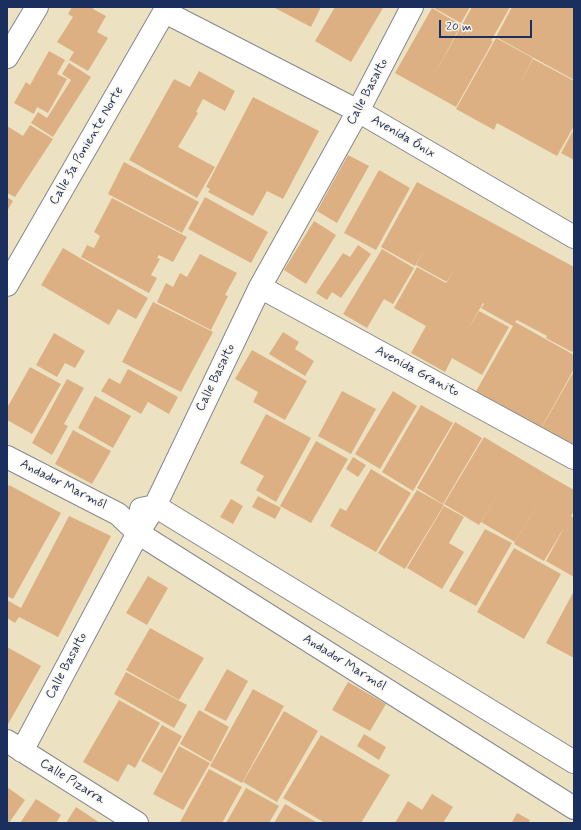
<!DOCTYPE html>
<meta charset="utf-8">
<style>
body{margin:0}
#map{position:relative;width:581px;height:830px;overflow:hidden;background:#ece2c1;font-family:Mynerve,sans-serif}
canvas{display:block}
.frame{position:absolute;inset:0;border:8px solid #1b2f5e;pointer-events:none}
.scale{position:absolute;left:439px;top:20px;width:93px;height:18px;box-sizing:border-box;border:2px solid #1b2f5e;border-top:0;padding-left:5px;font-size:12px;line-height:14px;white-space:nowrap;color:#1b2f5e;-webkit-text-stroke:3px #fbf7ec;paint-order:stroke}
</style>
<div id="map">
<canvas width="581" height="830"></canvas>
<div class="frame"></div>
<div class="scale">20 m</div>
</div>
<script>
const ctx = document.querySelector('canvas').getContext('2d');
ctx.lineJoin = 'round';
function fillPath(path, color) { ctx.fillStyle = color; ctx.fill(path, 'evenodd'); }
const poly = rows => new Path2D(rows.map(r => 'M' + r).join(''));
function trace(path, color, width, dash) { ctx.strokeStyle = color; ctx.lineWidth = width; ctx.lineCap = dash ? 'butt' : 'round'; ctx.setLineDash(dash || []); ctx.stroke(path); }
function write(font, color, halo, rows, align = 'center') {
  ctx.font = font + ' Mynerve,sans-serif'; ctx.lineWidth = 3; ctx.setLineDash([]); ctx.textBaseline = 'middle'; ctx.strokeStyle = halo; ctx.fillStyle = color; for (const [text, x, y, turn = 0] of rows) {
    ctx.save(); ctx.translate(x, y); ctx.rotate((+turn || 0) * Math.PI / 180); ctx.textAlign = isNaN(turn) ? turn : align; if (halo) ctx.strokeText(text, 0, 0); ctx.fillText(text, 0, 0); ctx.restore();
  }
}
fillPath(poly([
 [72,7,94,7,93,9,106,16,97,32,108,38,88,71,69,60,74,52,57,42,73,17,68,14],
 [273,7,321,7,311,27],
 [335,7,383,8,351,62,315,41],
 [435,7,470,7,461,23,434,8],
 [472,7,510,7,491,41,493,41,456,107,395,73,432,8,461,25,435,73],
 [512,7,574,7,574,80,496,37],
 [496,38,533,58,520,84,533,59,574,81,574,126,557,156,497,123,494,130,456,109],
 [49,51,65,60,57,74,67,79,48,113,37,107,34,114,14,103,26,82,30,85],
 [69,63,91,77,53,137,31,123,38,112,47,118,71,80,62,74],
 [199,71,235,91,225,111,203,99,196,112,198,113,178,147,215,167,197,198,129,160,174,79,190,87],
 [253,97,319,131,283,199,267,191,253,216,208,192,210,189,206,187],
 [30,125,53,139,15,197,7,193,7,126,23,136],
 [574,129,574,160,561,153],
 [348,155,369,166,337,223,317,211],
 [124,162,199,202,182,233,108,194],
 [379,170,410,188,376,250,344,233],
 [417,182,574,267,574,349,572,352,546,338,555,321,547,336,517,320,515,322,574,355,574,369,540,430,475,393,513,326,481,308,484,304,483,303,467,331,479,311,509,327,482,375,452,358,445,372,411,353,426,326,394,308,417,267,446,283,455,268,447,282,416,265,425,248,415,266,381,247],
 [7,197,13,201,7,211],
 [205,197,268,232,251,263,188,229],
 [112,198,187,237,173,262,159,255,157,258,160,259,151,275,157,278,149,293,81,257,87,245,94,248,100,236,94,232],
 [314,221,336,235,306,284,284,270],
 [358,245,371,254,341,298,332,292,327,300,316,293,343,253,350,257],
 [63,248,148,298,136,319,118,309,109,325,41,285],
 [382,249,414,268,393,304,384,299,367,328,343,314],
 [200,254,237,273,225,295,228,296,211,330,157,302,166,283,173,287,180,273,187,277],
 [153,302,213,332,181,392,122,362],
 [283,332,299,342,295,349,314,361,305,376,269,354],
 [54,333,85,351,75,368,65,363,57,377,36,365],
 [252,350,307,381,285,420,253,402,258,392,235,379],
 [30,367,61,384,32,434,7,420,7,408],
 [128,369,178,397,169,414,148,402,141,414,101,391,109,378,120,384],
 [574,371,574,450,538,434],
 [67,379,84,388,64,424,68,426,52,455,32,443],
 [342,391,376,409,351,454,318,436],
 [393,391,417,406,380,469,355,454],
 [95,396,131,416,113,448,78,428],
 [421,405,453,423,413,491,382,472],
 [266,414,311,438,276,502,256,490,264,476,240,463],
 [455,422,482,438,443,504,417,488],
 [73,430,111,451,92,484,55,464],
 [484,437,553,478,515,542,481,522,508,477,479,525,444,504],
 [316,441,348,459,311,523,280,506],
 [353,457,366,465,358,477,346,469],
 [371,469,411,493,376,552,330,526,340,508,346,511],
 [553,478,574,490,574,511,571,516,574,518,574,577,546,561,565,526,544,561,514,544],
 [9,485,61,513,13,599,7,596,7,489],
 [417,490,444,505,405,569,378,553],
 [258,496,281,508,275,519,252,507],
 [231,499,243,506,233,524,220,517],
 [444,506,464,517,449,543,464,552,442,589,407,568],
 [69,516,111,536,58,637,19,617,15,623,7,618,7,600,21,608],
 [485,529,512,543,476,606,449,591],
 [514,548,561,574,524,639,477,612],
 [148,576,168,588,147,625,126,613],
 [574,591,574,658,546,643],
 [150,628,204,658,179,700,126,670],
 [7,647,41,666,7,726],
 [227,669,248,681,226,721,204,710],
 [126,672,187,705,174,728,114,694],
 [348,682,386,704,370,731,332,710],
 [253,689,284,706,242,783,210,766],
 [119,700,160,723,135,768,128,764,118,782,83,762],
 [199,710,229,727,211,762,180,744],
 [284,711,318,731,277,802,243,782],
 [162,725,182,736,162,773,141,761],
 [364,734,386,747,379,760,357,746],
 [321,735,390,775,361,823,325,823,283,798],
 [179,746,210,763,183,810,153,794],
 [209,769,242,787,222,823,182,823,180,822],
 [7,787,25,800,9,823,7,823],
 [246,788,279,806,269,823,226,823],
 [432,794,453,807,443,823,395,823,408,801,422,810],
 [36,799,61,815,56,823,20,823],
 [285,804,316,822,315,823,274,823],
 [76,807,100,823,66,823],
 [517,813,530,820,528,823,512,822]
]), '#ddb083');
const minor = poly([
 [165,12,358,111,574,237],
 [7,57,37,7],
 [7,285,167,7],
 [260,287,574,458],
 [7,457,118,514,138,533,574,808],
 [141,509,155,506,574,762],
 [7,741,137,823],
 [22,751,138,533,155,506,260,287,358,111,412,7]
]);
trace(minor, '#848890', 24);
trace(minor, '#fff', 22);
write('13px', '#1b2f5e', '#fbf7ec', [
 ["Calle Basalto",368,92,-62],
 ["Avenida Ónix",403,137,30],
 ["Calle 3a Poniente Norte",87,146,-60],
 ["Avenida Granito",417,372,28],
 ["Calle Basalto",216,378,-64],
 ["Andador Marmól",63,485,27],
 ["Andador Marmól",344,663,32],
 ["Calle Basalto",67,666,-62],
 ["Calle Pizarra",72,782,32]
]);
</script>
